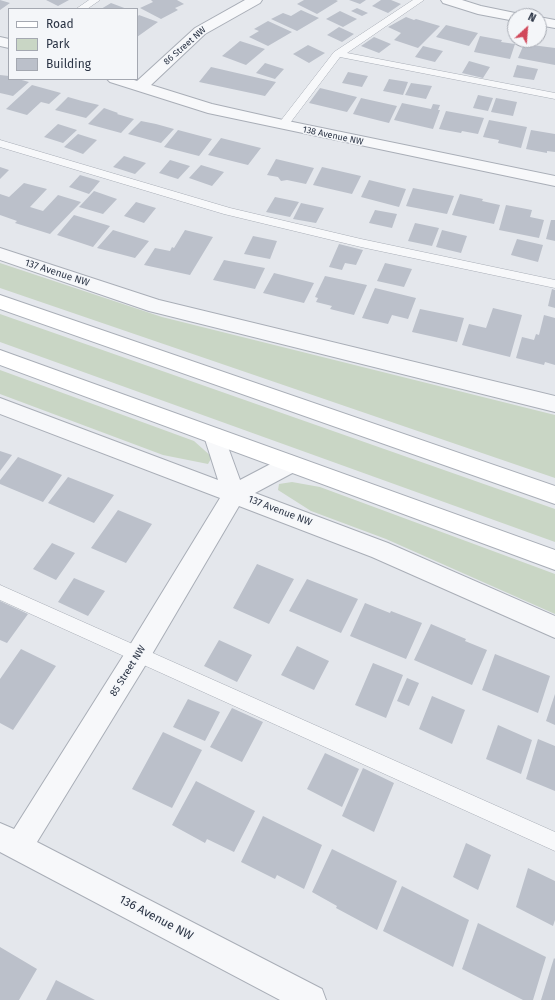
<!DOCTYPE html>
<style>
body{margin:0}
#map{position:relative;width:555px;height:1000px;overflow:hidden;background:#e4e7ec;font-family:"Fira Sans",sans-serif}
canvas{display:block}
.legend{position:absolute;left:8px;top:8px;width:130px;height:72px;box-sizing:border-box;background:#f4f6f9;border:1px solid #a4a8b1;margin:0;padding:5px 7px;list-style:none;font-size:12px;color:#2b3445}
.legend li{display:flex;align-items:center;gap:8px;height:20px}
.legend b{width:20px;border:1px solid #a4a8b1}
.north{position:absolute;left:507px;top:8px;width:40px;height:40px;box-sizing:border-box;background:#f4f6f9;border:1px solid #a4a8b1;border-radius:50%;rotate:26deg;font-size:11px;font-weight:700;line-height:16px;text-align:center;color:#2b3445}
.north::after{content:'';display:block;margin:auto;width:14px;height:18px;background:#d1495b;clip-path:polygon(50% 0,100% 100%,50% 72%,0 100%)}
</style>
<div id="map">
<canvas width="555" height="1000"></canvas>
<ul class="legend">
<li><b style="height:5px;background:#fff"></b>Road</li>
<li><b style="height:11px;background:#c9d6c5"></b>Park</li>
<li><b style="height:11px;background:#bbc0ca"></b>Building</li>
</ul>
<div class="north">N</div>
</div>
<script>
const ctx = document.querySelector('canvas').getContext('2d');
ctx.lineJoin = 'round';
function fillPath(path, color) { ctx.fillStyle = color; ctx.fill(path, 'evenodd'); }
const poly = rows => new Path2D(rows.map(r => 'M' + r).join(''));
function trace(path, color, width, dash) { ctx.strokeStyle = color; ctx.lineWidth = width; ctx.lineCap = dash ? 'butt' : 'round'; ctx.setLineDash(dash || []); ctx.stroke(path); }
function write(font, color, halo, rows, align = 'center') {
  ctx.font = font + ' "Fira Sans",sans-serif'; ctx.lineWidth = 3; ctx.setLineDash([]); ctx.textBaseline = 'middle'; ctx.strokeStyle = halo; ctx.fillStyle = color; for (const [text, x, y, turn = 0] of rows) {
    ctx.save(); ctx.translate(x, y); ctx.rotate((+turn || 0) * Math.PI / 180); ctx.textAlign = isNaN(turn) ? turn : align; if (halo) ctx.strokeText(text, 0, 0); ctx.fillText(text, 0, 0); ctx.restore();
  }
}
fillPath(poly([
 [0,263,162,317,555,415,555,478,0,288],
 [0,314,555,509,555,542,0,342],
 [0,370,194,441,212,457,208,464,163,455,0,394],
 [292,482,320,487,555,574,555,614,386,539,311,511,278,490,279,484]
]), '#c9d6c5');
fillPath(poly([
 [0,0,10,3,0,10],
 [46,0,69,0,58,6],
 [151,0,177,0,184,4,175,8,178,10,161,19,140,8,153,2],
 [304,0,336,0,338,1,317,14,297,4],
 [349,0,366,0,360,4],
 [381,0,391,0,401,4,388,13,372,6],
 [111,3,127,9,101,9],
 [357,8,368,13,362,16,351,11],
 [301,10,319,18,297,31,271,19,283,13,291,16],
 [340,11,357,19,343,27,326,19],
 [139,15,158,22,137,37,137,17],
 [406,17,414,20,416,19,440,26,418,48,394,40,401,33,388,27],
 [268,21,292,32,268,46,249,37,259,31,254,29],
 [446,25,478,33,469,46,436,37],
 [339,27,354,34,342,42,327,35],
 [480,36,502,40,501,42,515,44,510,59,474,52],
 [374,37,391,44,379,53,361,46],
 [240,41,265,49,246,65,222,56],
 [524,44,555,48,555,65,518,58],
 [308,45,325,53,309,63,293,54],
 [423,46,443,51,435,62,415,57],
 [469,61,490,67,483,78,462,73],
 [265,63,284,69,275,79,256,73],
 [517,65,538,69,534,80,513,77],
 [211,67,276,82,265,96,199,82],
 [348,72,368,76,362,87,342,83],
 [0,75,9,76,9,79,18,79,29,82,13,96,0,93],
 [389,79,408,82,403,95,383,91],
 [411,83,432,86,426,99,405,95],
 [32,85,61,93,49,104,41,102,27,115,6,109],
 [320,88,357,97,347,112,309,103],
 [478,95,493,98,488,111,473,108],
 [68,97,82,101,99,105,86,118,55,110],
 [361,98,397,106,389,123,353,114],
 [496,98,517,102,513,116,491,112],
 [402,103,431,109,433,104,440,105,438,110,440,110,433,129,394,120],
 [104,108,118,113,117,114,134,119,121,133,88,124],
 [446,111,484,118,478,134,462,131,461,133,439,129],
 [489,120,527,127,521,148,498,143,499,140,483,137],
 [141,121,156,124,174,129,161,143,128,134],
 [58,124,77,130,63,143,44,137],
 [178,130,212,139,199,156,164,147],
 [531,130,555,134,555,152,547,151,547,153,526,149],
 [78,134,97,140,83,154,64,147],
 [221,138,261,148,248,165,208,155],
 [124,156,146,163,135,174,113,167],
 [276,159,314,168,306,184,287,180,281,181,278,177,267,175],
 [170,160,190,166,178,179,159,173],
 [201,165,224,172,212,186,189,178],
 [0,167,9,170,0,179],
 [322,167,361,176,352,194,313,185],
 [80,175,100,181,89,194,69,187],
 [369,180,406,189,399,207,361,197],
 [24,183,47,189,30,207,43,211,58,195,81,202,50,234,15,223,17,221,0,215,0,194,9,197],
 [413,188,454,196,447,214,406,206],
 [94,191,117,199,103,214,79,207],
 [460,194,483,199,482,201,500,205,494,224,452,215],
 [275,197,299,202,290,217,266,212],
 [136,202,156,208,144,223,124,216],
 [301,203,324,208,316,223,293,219],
 [506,205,532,210,530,217,544,220,539,238,499,230],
 [375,210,397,214,392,228,369,223],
 [74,215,110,226,93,247,57,235],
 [551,220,555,220,555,241,546,239],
 [415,223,439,228,432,246,408,241],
 [113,230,149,241,135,258,97,248],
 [185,230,213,237,190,275,144,265,155,248,170,251,172,247,174,248],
 [442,230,467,236,461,253,436,247],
 [253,236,277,241,270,259,244,254],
 [517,239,543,245,538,262,511,255],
 [339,244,363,250,356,265,345,263,342,270,329,267],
 [224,260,265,268,255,289,213,280],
 [385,263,412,269,404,287,377,281],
 [274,273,314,283,304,303,263,293],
 [325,276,367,285,354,315,330,309,332,306,316,302,318,298,315,297],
 [375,288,416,298,408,319,392,315,388,324,362,318],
 [552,289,555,290,555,308,548,306],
 [493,308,522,315,510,357,462,345,469,324,486,328],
 [420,309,464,318,457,342,412,332],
 [544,315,555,318,555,365,545,362,544,365,516,358,522,337,534,340,536,334,539,335],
 [0,451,12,455,0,471],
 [18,457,62,475,43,502,0,484,0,480],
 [68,477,114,495,94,523,48,503],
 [118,510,152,524,126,563,91,548],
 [52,543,75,553,56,580,33,569],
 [257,564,294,579,269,624,233,608],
 [74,578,105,591,88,616,58,602],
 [307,579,358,599,341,633,289,611],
 [0,601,28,614,7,643,0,640],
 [365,603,390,613,391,611,422,623,406,659,350,636],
 [431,624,466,639,465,641,487,650,472,685,414,660],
 [219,640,252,655,237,682,204,666],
 [297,646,329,661,314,690,281,675],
 [21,649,56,666,13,730,0,723,0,679],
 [495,654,550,676,538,713,482,690],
 [373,663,403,675,386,718,355,705],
 [407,678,419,683,409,706,397,701],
 [555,694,555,725,546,721],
 [432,696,465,710,452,744,419,729],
 [188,699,220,712,205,741,173,727],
 [232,708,263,722,242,762,210,747],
 [498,725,532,740,521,774,486,759],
 [163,732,202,750,172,808,132,789],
 [538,739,555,746,555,791,526,779],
 [325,753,359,769,342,807,307,789],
 [363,768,394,783,374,832,342,816],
 [196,781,255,811,234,852,207,839,205,843,172,825],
 [263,816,322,845,304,889,277,875,275,879,241,862],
 [466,843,491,855,478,890,453,877],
 [332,849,397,881,377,930,336,908,337,906,312,892],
 [528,868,555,881,555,920,553,926,516,907],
 [402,886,469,920,453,967,383,931],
 [478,923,546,957,533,1000,523,1000,462,969],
 [0,947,37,969,19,1000,0,1000],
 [554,958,555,959,555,1000,541,1000],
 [56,980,95,1000,46,1000]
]), '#bbc0ca');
const lane = poly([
 [89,0,100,0,87,9,76,9,89,0],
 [413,0,424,0,347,53,555,93,555,99,340,57,287,127,279,127,278,125,279,123,334,52,413,0],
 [0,140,230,208,361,239,555,280,555,288,361,247,224,214,0,147,0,140],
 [0,585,555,832,555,851,0,600,0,585]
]);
const street = poly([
 [245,0,262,0,260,3,205,34,151,85,212,104,283,120,555,176,555,186,208,113,110,82,107,79,131,79,137,81,195,28,245,0],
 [441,0,462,0,481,6,520,14,521,16,515,16,515,21,478,14,443,3,441,0],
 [539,17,555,20,555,28,539,25,539,17],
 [0,37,9,39,9,48,0,46,0,37],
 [0,248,159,300,555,396,555,412,149,311,0,260,0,248],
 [0,398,218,480,204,436,207,430,214,428,221,430,224,436,240,480,282,458,290,455,298,458,301,464,298,470,255,493,388,543,555,616,555,638,372,557,239,506,148,661,37,842,322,989,326,1000,280,1000,0,852,0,823,14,829,130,645,220,498,0,414,0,398]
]);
const secondary = poly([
 [0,295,555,486,555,504,0,309,0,295],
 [0,350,555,550,555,570,0,365,0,350]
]);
trace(lane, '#a9aeb7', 1);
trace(street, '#a9aeb7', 2);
trace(secondary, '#a9aeb7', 2);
fillPath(lane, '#f7f8fa');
fillPath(street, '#f7f8fa');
fillPath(secondary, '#fff');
write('9px', '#2b3445', '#f4f6f9', [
 ["86 Street NW",185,46,-41],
 ["138 Avenue NW",333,136,12]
]);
write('10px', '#2b3445', '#f4f6f9', [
 ["137 Avenue NW",57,273,18],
 ["137 Avenue NW",280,511,21],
 ["85 Street NW",128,671,-58]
]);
write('12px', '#2b3445', '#f4f6f9', [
 ["136 Avenue NW",156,918,28]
]);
</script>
